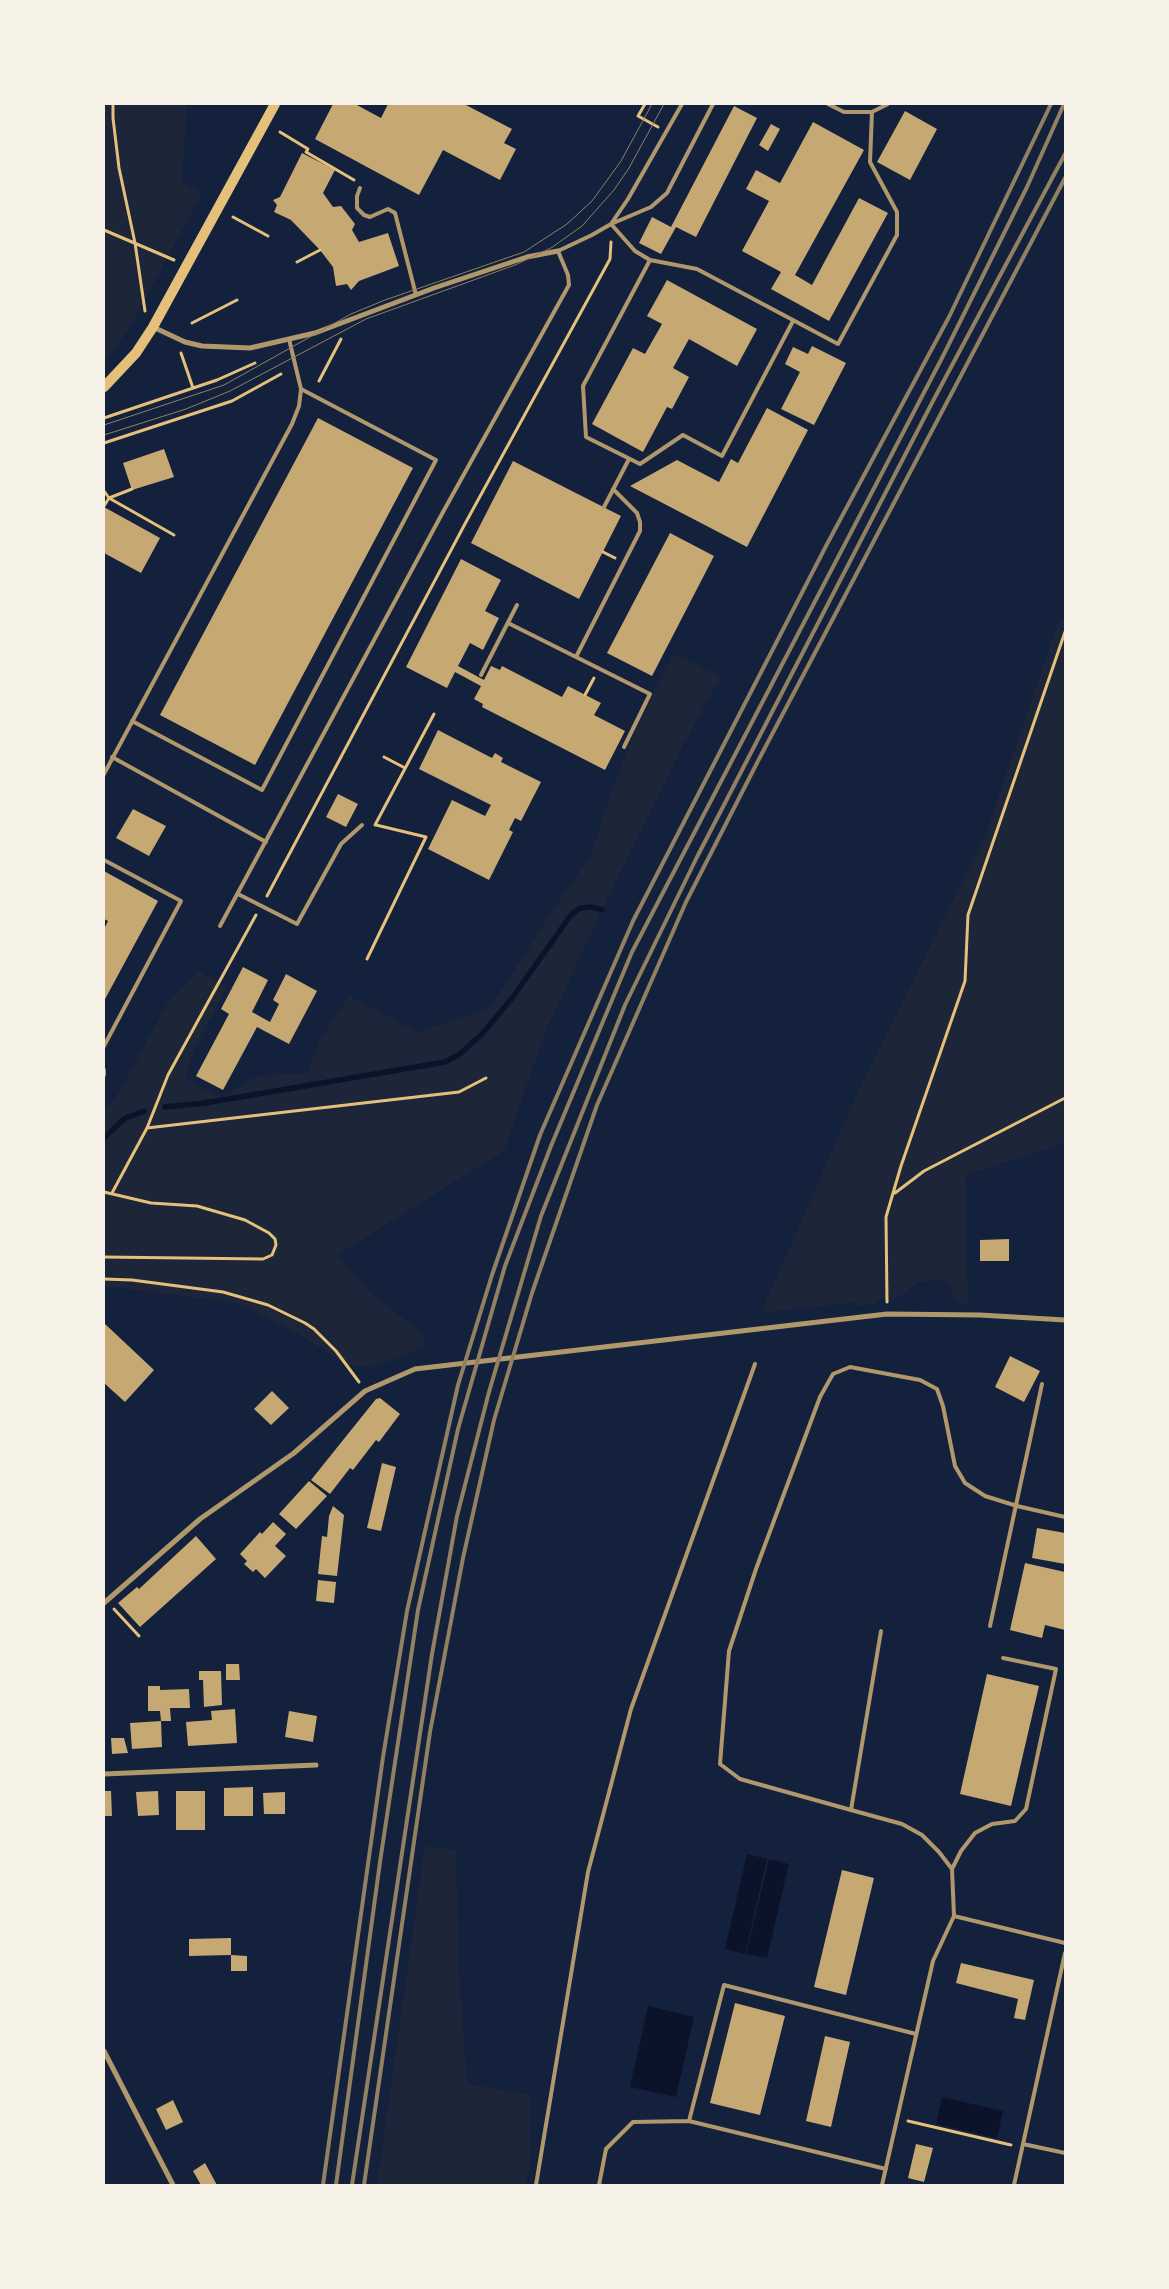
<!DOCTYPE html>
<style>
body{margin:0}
#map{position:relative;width:1169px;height:2289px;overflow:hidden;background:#14213d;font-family:"DM Sans",sans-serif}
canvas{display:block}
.frame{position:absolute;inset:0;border:105px solid #f6f1e7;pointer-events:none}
</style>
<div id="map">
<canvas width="1169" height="2289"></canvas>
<div class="frame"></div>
</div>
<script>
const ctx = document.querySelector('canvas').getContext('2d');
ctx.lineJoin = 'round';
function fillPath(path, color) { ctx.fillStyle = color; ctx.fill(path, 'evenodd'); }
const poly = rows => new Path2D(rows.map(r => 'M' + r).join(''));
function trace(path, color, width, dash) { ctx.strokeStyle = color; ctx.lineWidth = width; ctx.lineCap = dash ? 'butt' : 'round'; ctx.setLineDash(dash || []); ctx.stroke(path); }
fillPath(poly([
 [104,104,187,104,182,183,202,193,135,318,120,342,104,361],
 [1065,615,1065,1143,965,1175,968,1304,956,1303,949,1285,943,1280,927,1281,917,1283,905,1293,893,1299,880,1298,875,1304,857,1306,856,1302,761,1313,857,1094,986,833,1057,626],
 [674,654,721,677,685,741,602,910,546,1030,504,1151,337,1255,374,1296,420,1331,426,1346,392,1360,366,1367,349,1365,288,1328,237,1303,104,1286,104,1109,114,1100,122,1087,168,1002,198,971,227,987,195,1048,185,1079,222,1098,257,1076,307,1073,319,1042,349,996,418,1032,489,1009,549,916,591,855,608,801,635,730],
 [425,1846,456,1850,459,1973,467,2084,530,2095,531,2153,526,2185,377,2185]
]), '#1d2539');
fillPath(poly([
 [747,1854,767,1859,745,1954,725,1949],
 [769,1859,789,1864,767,1958,746,1954],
 [648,2006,694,2017,676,2097,630,2087],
 [942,2097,1003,2111,997,2138,936,2124]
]), '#0b132b');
trace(poly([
 [165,1107,205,1103,445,1062,460,1054,483,1033,512,998,571,915,580,908,591,907,602,910],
 [104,1138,124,1119,144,1111]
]), '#0b132b', 5.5);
fillPath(poly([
 [333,104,355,104,381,118,388,104,464,104,512,129,504,143,516,149,500,180,443,150,419,195,315,139],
 [734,106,757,118,696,237,676,227,661,254,639,243,652,217,671,227],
 [905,111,937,129,910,180,877,162],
 [813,122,864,150,795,275,812,285,859,198,888,213,829,321,771,289,781,272,742,251,769,201,746,189,756,170,780,183],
 [771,124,780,129,768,151,759,145],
 [302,153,335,170,323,193,333,207,341,206,355,224,352,230,359,242,388,233,399,266,359,281,351,290,347,284,336,286,333,267,320,250,291,220,274,212,277,205,273,200,280,197],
 [667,280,757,329,737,366,689,339,673,368,689,377,672,409,667,407,643,452,592,424,633,348,645,354,662,324,647,316],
 [812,346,846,363,814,425,781,409,800,372,785,364,793,347,808,354],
 [767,408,808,430,747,547,630,486,677,460,719,482,731,459,738,463],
 [318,418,413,468,255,765,160,715],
 [164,449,174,477,132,490,123,463],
 [513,461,621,516,579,599,471,543],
 [104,507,160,538,141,573,104,553],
 [670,533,714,556,652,676,607,653],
 [461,559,501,580,485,611,499,618,483,650,470,643,458,666,484,680,491,666,500,670,502,666,562,697,568,686,601,703,594,715,625,731,605,770,482,707,483,704,474,699,481,686,455,672,447,688,406,667],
 [438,730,492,758,495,753,503,758,501,762,541,782,521,821,515,818,509,830,513,832,489,880,428,849,452,800,485,816,491,805,419,769],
 [338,794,358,804,346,827,326,817],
 [133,809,166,826,149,856,116,838],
 [104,871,158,901,104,1001,104,929,108,921,104,919],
 [243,967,268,980,252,1012,270,1022,279,1004,273,1000,286,974,317,991,289,1044,257,1027,223,1090,196,1076,229,1014,221,1009],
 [1009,1239,1009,1261,980,1261,980,1240],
 [104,1323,154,1370,125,1402,104,1383],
 [1010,1356,1040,1371,1024,1402,995,1387],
 [272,1391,289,1408,271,1425,254,1409],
 [380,1398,400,1414,379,1442,376,1440,353,1470,350,1468,330,1494,311,1480,376,1399],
 [382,1463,396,1467,381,1531,367,1528],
 [309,1481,327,1496,296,1529,279,1514],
 [333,1506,344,1515,337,1576,318,1574,322,1536,327,1537,329,1516],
 [273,1522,286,1534,275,1546,286,1556,265,1578,256,1569,253,1572,244,1564,247,1561,240,1554,260,1532,262,1534],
 [1037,1528,1065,1533,1065,1564,1032,1558],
 [196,1536,216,1559,140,1627,118,1603,137,1587,139,1589],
 [1025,1563,1065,1572,1065,1630,1045,1625,1042,1638,1010,1630],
 [318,1580,336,1582,334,1603,316,1601],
 [226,1664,239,1664,240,1680,226,1680],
 [199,1671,221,1671,222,1705,204,1707,203,1680,199,1680],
 [987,1674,1039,1686,1011,1806,960,1794],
 [148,1686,160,1686,160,1690,189,1689,190,1708,170,1708,171,1721,161,1721,160,1711,148,1711],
 [235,1709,237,1743,188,1746,186,1722,212,1720,211,1711],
 [289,1711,317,1716,313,1742,285,1737],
 [161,1721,162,1747,132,1749,130,1723],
 [111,1738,124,1738,128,1753,112,1754],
 [253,1787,253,1816,224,1816,224,1788],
 [104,1791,111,1791,112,1816,104,1816],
 [158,1791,159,1815,138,1816,136,1792],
 [176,1791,205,1791,205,1830,176,1830],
 [285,1792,285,1814,264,1814,263,1793],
 [842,1870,874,1878,846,1995,814,1987],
 [231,1938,231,1955,189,1956,189,1939],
 [231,1955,247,1956,247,1971,231,1971],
 [961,1963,1034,1980,1025,2020,1014,2018,1018,1999,956,1983],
 [735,2003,785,2016,760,2115,710,2103],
 [825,2036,850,2042,831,2127,806,2121],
 [173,2100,183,2122,166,2130,156,2109],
 [916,2144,933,2148,924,2182,908,2178],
 [205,2163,217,2185,201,2185,193,2171]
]), '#c6a872');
trace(poly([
 [113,104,113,118,119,168,135,243,145,311],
 [645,104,638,116,658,127],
 [280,132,308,149,306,152,354,180],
 [233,217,268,236],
 [104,230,174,260],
 [297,262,320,250],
 [192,323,237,300],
 [181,353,193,388],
 [319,381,341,339],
 [104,418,217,380,255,363],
 [104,443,232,401,281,374],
 [104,491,109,498,132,489],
 [104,506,109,498,174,535],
 [603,552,615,558],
 [585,695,594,678],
 [384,757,405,768],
 [375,825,434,714],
 [267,896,466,522,610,259,611,242],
 [367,959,426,837,376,825],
 [147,1128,459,1092,486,1078],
 [104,1192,151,1203,197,1206,245,1220,269,1233,275,1239,276,1245,272,1255,263,1259,104,1257],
 [112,1193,147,1128,168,1075,256,915],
 [895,1193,924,1171,1065,1098],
 [104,1279,132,1280,223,1292,268,1305,305,1323,314,1329,336,1351,359,1382],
 [887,1302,886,1217,901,1166,965,981,968,915,1065,632],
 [114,1609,139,1636],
 [908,2121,1011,2145]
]), '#e5c07b', 3);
trace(poly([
 [713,104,667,193,651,207,611,224,635,251,650,260,697,269,838,344,897,235,897,212,870,162,872,112,888,104],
 [828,104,844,112,872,112],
 [360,188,357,196,357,208,364,215,370,217,388,209,395,213,416,295],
 [650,260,583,386,586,437,640,464,683,435,722,456,793,321],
 [604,507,629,459],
 [508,623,650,694,624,747],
 [576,657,640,531,640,522,637,513,613,489],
 [481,675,517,605],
 [132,721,262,790,436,460,301,389],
 [112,757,266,842],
 [104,774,292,424,299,406,301,389,289,339],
 [104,860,181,901,104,1046],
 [238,894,297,924,341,844,362,825],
 [220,926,443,512,569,285,568,275,558,251,592,235,611,224,628,199,682,104],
 [104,1070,104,1075],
 [990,1626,1042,1384],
 [881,1631,851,1810,902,1824,922,1835,939,1852,952,1869,954,1916,1065,1943],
 [851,1810,740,1779,720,1764,729,1651,756,1569,820,1397,833,1374,850,1367,920,1380,937,1389,943,1406,955,1466,965,1483,985,1496,1017,1506,1065,1517],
 [952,1869,961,1851,975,1833,992,1824,1015,1821,1026,1809,1056,1669,1003,1658],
 [689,2121,724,1985,916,2034],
 [1023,2144,1065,2153],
 [536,2185,588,1872,631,1709,755,1364],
 [599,2185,606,2149,633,2122,689,2121,886,2169],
 [882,2185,933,1961,954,1916],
 [1014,2185,1065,1953]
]), '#b1986c', 4);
trace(poly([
 [153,327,185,342,202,346,250,348,315,333,434,288,527,257,558,251],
 [104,1603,200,1519,294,1453,365,1391,415,1369,887,1314,980,1315,1065,1320],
 [104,1774,316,1765],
 [104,2051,173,2185]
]), '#b1986c', 5);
trace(poly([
 [104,387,136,353,153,327,275,104]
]), '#e5c07b', 10);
trace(poly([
 [104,425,224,385,351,314,385,300,524,252,567,224,592,201,621,161,652,104],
 [104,435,186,409,230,391,366,319,515,265,551,248,582,226,614,190,629,168,664,104]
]), '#918062', 1);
trace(poly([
 [323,2185,383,1757,407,1611,458,1385,492,1275,540,1135,633,921,826,546,949,317,1051,104],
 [336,2185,380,1862,418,1610,458,1429,505,1266,551,1146,632,952,942,358,1027,187,1064,104],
 [352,2185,432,1654,457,1516,489,1392,541,1216,625,1005,697,857,934,399,1065,154],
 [364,2185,430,1732,463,1558,494,1420,532,1293,597,1105,686,902,758,761,1065,178]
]), '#918062', 4);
</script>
